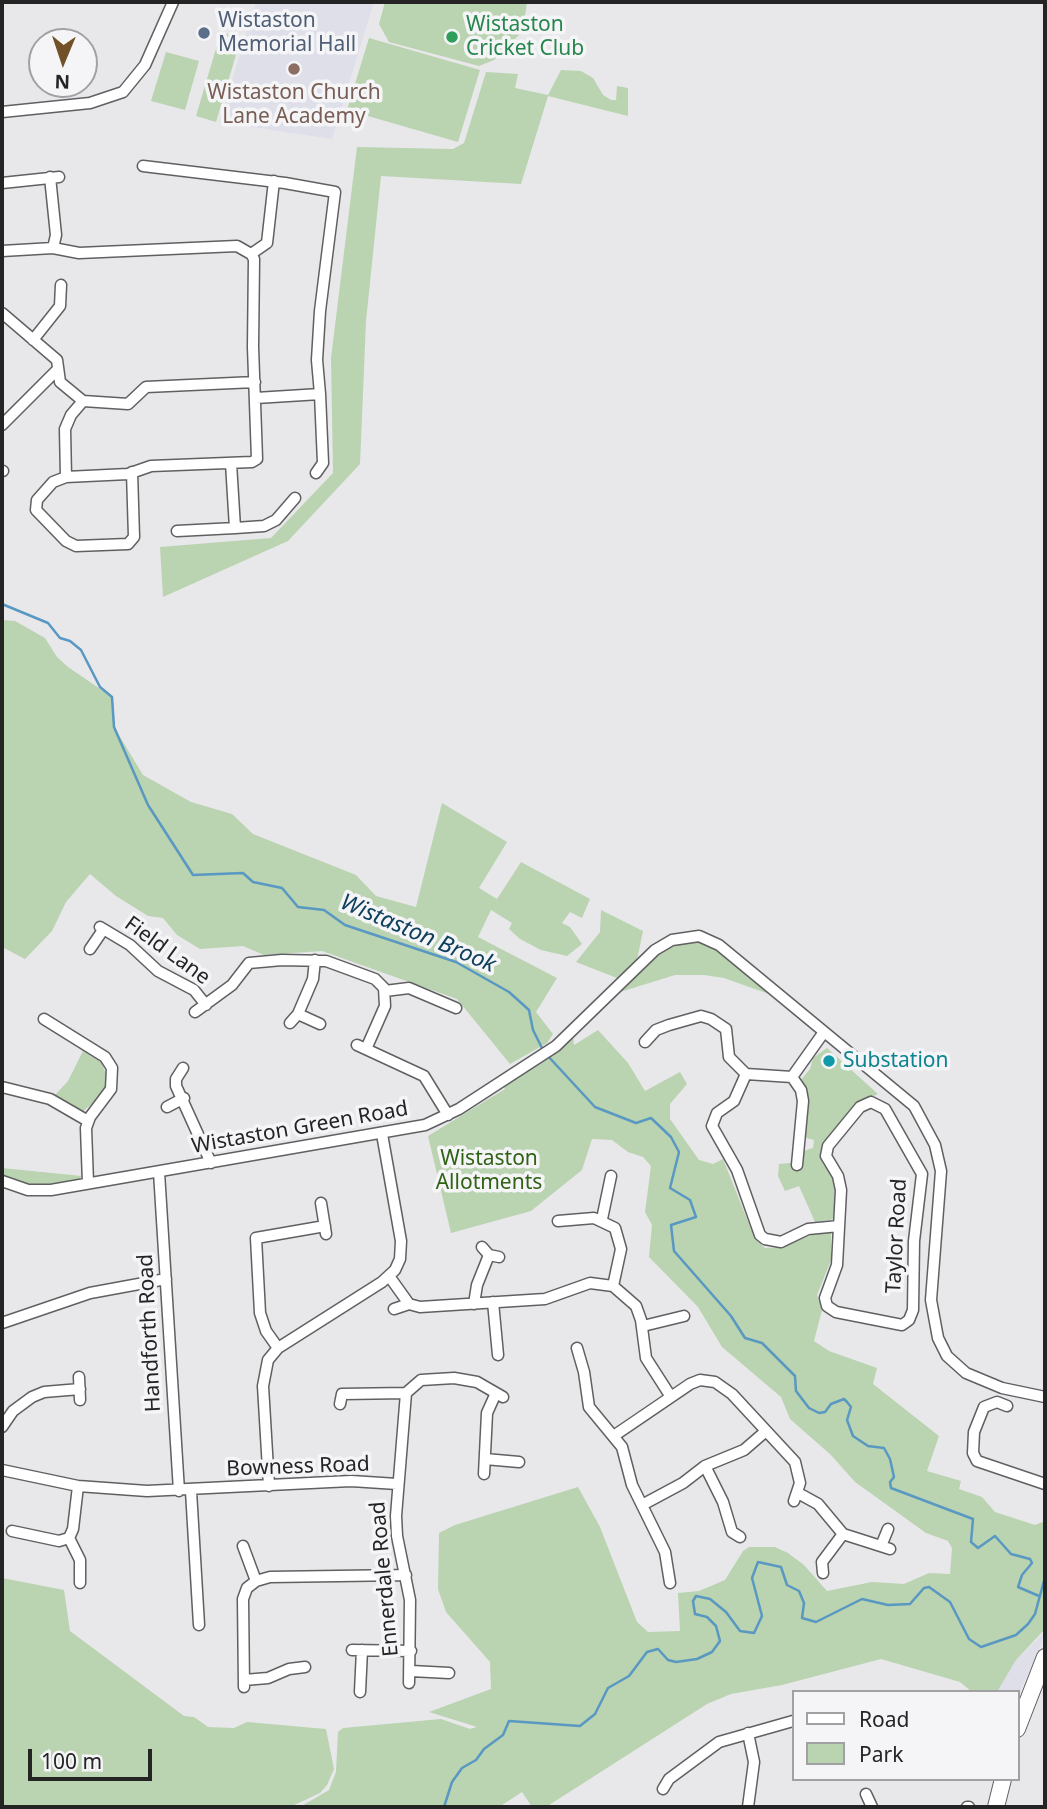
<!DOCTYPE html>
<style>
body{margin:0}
#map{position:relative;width:1047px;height:1809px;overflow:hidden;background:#e8e8eb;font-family:"Noto Sans",sans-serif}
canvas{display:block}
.frame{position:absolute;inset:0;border:4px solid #242425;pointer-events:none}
.legend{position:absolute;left:792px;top:1690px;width:228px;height:91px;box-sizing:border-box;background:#f5f5f8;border:2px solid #a1a1a4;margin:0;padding:9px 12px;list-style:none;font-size:21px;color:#242425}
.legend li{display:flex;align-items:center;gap:14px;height:35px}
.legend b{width:35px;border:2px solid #a1a1a4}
.north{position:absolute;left:28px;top:28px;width:70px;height:70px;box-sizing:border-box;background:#f5f5f8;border:2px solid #a1a1a4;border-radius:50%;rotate:182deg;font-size:19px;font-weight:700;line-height:28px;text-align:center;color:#242425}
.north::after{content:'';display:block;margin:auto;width:24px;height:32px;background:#725128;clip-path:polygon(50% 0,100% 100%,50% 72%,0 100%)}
.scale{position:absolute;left:28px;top:1749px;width:124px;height:32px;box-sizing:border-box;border:4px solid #242425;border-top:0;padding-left:9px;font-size:21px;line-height:24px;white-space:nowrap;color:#242425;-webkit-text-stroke:5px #f5f5f8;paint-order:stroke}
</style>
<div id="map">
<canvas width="1047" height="1809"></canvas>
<div class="frame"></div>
<ul class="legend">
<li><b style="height:9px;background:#fff"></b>Road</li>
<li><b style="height:19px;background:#bad3b0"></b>Park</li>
</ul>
<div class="north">N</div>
<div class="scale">100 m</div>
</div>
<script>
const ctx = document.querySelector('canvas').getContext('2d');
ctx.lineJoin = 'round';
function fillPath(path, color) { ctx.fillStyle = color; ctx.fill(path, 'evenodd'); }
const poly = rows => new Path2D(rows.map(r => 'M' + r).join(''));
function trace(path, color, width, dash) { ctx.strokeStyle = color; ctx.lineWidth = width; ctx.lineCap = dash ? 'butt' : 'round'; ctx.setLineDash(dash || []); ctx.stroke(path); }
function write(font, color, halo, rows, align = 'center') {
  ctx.font = font + ' "Noto Sans",sans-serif'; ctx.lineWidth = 7; ctx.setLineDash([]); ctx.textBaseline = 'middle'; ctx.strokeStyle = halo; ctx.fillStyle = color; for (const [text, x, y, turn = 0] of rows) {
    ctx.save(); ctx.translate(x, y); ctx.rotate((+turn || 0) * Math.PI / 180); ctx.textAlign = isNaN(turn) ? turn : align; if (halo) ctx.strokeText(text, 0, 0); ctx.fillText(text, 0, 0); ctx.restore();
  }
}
fillPath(poly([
 [256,2,374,2,332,139,219,122],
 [1043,1634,1041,1645,1017,1698,1017,1692,997,1692,1016,1660]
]), '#dfdfea');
fillPath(poly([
 [385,2,527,2,523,31,494,60,479,66,389,42,379,24],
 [221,32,241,38,216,122,196,116],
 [369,38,480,70,458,142,347,110],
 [166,52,199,61,185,110,151,101],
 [561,70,581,71,593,78,603,95,611,100,616,100,617,86,628,88,628,116,548,96,521,184,381,176,366,321,360,464,288,541,163,597,160,547,271,538,333,473,331,358,357,147,453,149,464,143,486,72,518,74,515,88,548,95],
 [2,620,15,621,45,638,57,657,68,667,112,697,114,727,143,775,191,802,232,814,253,834,356,875,376,896,416,907,442,803,507,842,479,888,497,899,521,862,590,899,582,918,570,912,562,923,570,927,582,944,567,956,541,950,520,939,509,929,512,923,491,910,478,937,557,978,536,1012,553,1034,547,1043,510,1064,457,999,322,951,264,955,243,946,200,949,177,935,163,918,148,916,116,896,90,874,66,902,52,931,25,959,2,947],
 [601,910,643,931,637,960,617,978,576,962,600,932],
 [699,940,718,949,780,998,724,978,704,975,675,975,614,994,655,953,672,943],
 [572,1030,574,1045,598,1030,628,1063,645,1091,680,1072,687,1084,670,1104,670,1119,699,1160,713,1164,723,1159,755,1239,765,1248,783,1247,814,1234,831,1232,831,1260,817,1295,822,1310,814,1341,829,1351,877,1368,873,1384,939,1436,927,1471,961,1481,959,1489,982,1497,995,1512,1035,1525,1045,1521,1045,1629,1016,1660,997,1692,972,1692,960,1682,881,1659,782,1685,731,1694,707,1704,546,1807,532,1807,522,1792,499,1807,300,1807,329,1790,336,1772,338,1732,343,1728,441,1719,470,1729,477,1727,429,1712,491,1689,490,1662,446,1612,438,1589,439,1533,455,1525,578,1487,600,1527,637,1622,648,1632,680,1631,678,1593,699,1591,725,1580,743,1551,749,1547,775,1547,788,1553,804,1565,827,1591,872,1582,904,1584,929,1573,950,1574,952,1548,948,1541,926,1533,855,1482,831,1455,790,1419,781,1397,722,1347,698,1307,649,1257,652,1225,645,1212,651,1166,643,1157,628,1152,612,1140,592,1139,582,1170,531,1211,451,1233,428,1136,505,1089,501,1080],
 [827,1048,878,1094,858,1103,824,1142,820,1152,823,1164,834,1179,835,1219,815,1222,799,1186,785,1191,778,1176,779,1164,790,1163,793,1166,800,1152,813,1148,814,1140,803,1137,808,1114,805,1088,800,1081,810,1069,813,1058],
 [83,1051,102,1063,108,1081,103,1095,82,1112,54,1096,68,1081],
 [2,1168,82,1176,76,1182,37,1186,2,1177],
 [2,1578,64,1590,70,1631,184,1716,194,1717,208,1727,234,1728,247,1722,326,1729,334,1769,327,1785,320,1793,290,1807,2,1807]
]), '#bad3b0');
trace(poly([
 [2,604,48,623,60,638,70,641,81,650,100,687,112,697,114,727,148,805,193,875,243,873,253,882,282,888,298,907,324,910,345,925,456,962,509,992,529,1010,533,1030,543,1050],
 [547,1055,595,1107,636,1123,651,1118,671,1137,679,1152,670,1188,690,1200,696,1217,671,1225,674,1251,731,1316,745,1338,762,1343,795,1376,796,1391,809,1408,819,1413,825,1412,831,1404,844,1399,847,1402,851,1407,847,1420,853,1436,868,1446,884,1448,890,1459,894,1477,890,1482,891,1488,973,1519,971,1542,978,1548,995,1536,1011,1554,1030,1559,1032,1563,1022,1575,1018,1587,1039,1596],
 [444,1807,452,1782,462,1768,476,1760,484,1749,503,1735,509,1721,580,1726,595,1714,608,1688,629,1676,647,1652,658,1649,668,1660,676,1662,697,1659,712,1652,720,1641,716,1626,707,1617,695,1614,693,1601,696,1596,710,1599,726,1612,740,1631,754,1633,762,1616,752,1578,758,1562,781,1567,787,1585,799,1591,804,1603,802,1618,816,1622,862,1599,888,1605,910,1604,924,1588,929,1587,950,1602,969,1639,981,1647,1016,1635,1028,1624,1035,1614,1045,1577]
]), '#5998c2', 2.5);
const minor = poly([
 [2,112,90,103,123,92,145,65,173,2],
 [143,166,285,183,335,192,320,311,317,360,320,394],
 [50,177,56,235,53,248],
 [2,183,59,177],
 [2,251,53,248,79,253,237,246,251,254,254,259,253,347,257,459,252,462,151,466,128,474,66,477,65,429,71,415,83,401],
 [251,254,267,243,274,181],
 [2,313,57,360,60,382,83,401,128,404,146,387,255,382],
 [33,340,60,306,61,285],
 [256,398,320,394,323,463,316,473],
 [2,425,56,371],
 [2,471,3,471],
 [66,477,53,482,37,500,36,510,66,541,76,546,128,544,134,537,132,472],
 [235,528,264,526,276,520,295,498],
 [177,531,235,528,231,463],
 [100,927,130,945,158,971,194,990,206,1005],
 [90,949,103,930],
 [385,991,409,988,456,1008],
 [195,1012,232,985,249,963,282,960,326,961,375,979,384,988,385,1006,366,1049],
 [298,1014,320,1024],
 [44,1019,105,1057,112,1068,111,1089,90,1117,86,1128,88,1183],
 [290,1023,298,1014,313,979,315,960],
 [824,1032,792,1077,746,1074,734,1101,717,1113,712,1126,737,1170,760,1235,765,1239,781,1242,808,1229,839,1226],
 [645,1042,656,1030,669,1025,701,1016,711,1019,726,1029,729,1057,746,1074],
 [357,1045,424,1076,448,1115],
 [183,1068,176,1079,176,1086,211,1163],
 [792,1077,801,1090,803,1101,797,1165],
 [2,1087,50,1099,88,1121],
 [871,1102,885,1109,922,1174,914,1241,913,1310,909,1320,902,1325,836,1312,827,1306,825,1298,837,1265,841,1190,838,1176,826,1156,828,1146,860,1107,871,1102],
 [167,1107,184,1098],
 [159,1172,179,1491],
 [2,1181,28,1190,51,1190,425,1125,459,1109,556,1046,655,950,672,940,699,936,719,945,914,1106,935,1145,941,1171,931,1300,938,1338,947,1356,966,1373,1002,1388,1045,1397],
 [321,1203,326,1234],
 [602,1219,611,1176],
 [558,1221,594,1218,615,1228,621,1249,613,1286],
 [482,1247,489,1255,499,1257],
 [389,1276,409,1304,420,1307,545,1299,590,1283,613,1286,636,1306,641,1320,646,1358,671,1397],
 [493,1302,498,1355],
 [474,1304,477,1285,489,1255],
 [394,1309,409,1304],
 [2,1323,90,1293,166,1279],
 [643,1326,684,1316],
 [278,1348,266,1331,260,1313,256,1238,325,1226],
 [577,1348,584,1372,589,1407,622,1447,632,1485,665,1552,670,1583],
 [79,1377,80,1400],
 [340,1404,342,1394,406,1393],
 [1007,1406,997,1402,984,1407,974,1432,973,1453,977,1461,1045,1484],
 [2,1427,13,1411,32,1397,44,1392,80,1389],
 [615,1435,690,1384,700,1380,715,1382,732,1394,795,1462,800,1483,794,1501],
 [485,1459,519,1462],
 [705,1466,723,1502,732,1532,740,1537],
 [2,1470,78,1486,147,1491,351,1481,397,1484],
 [484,1474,487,1413,496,1393],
 [269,1486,263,1386,268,1360,278,1348,382,1282,395,1270,400,1259,401,1241,382,1134],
 [191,1491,199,1625],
 [798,1493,818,1504,843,1534,890,1549],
 [642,1505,683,1483,705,1466,744,1450,766,1431],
 [12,1531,59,1541,69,1538,73,1529,78,1486],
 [69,1538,80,1560,80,1583],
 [243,1546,256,1581],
 [881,1546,888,1529],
 [823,1573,822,1562,843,1534],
 [352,1650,411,1651],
 [411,1671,449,1673],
 [244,1680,268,1678,289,1669,305,1667],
 [409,1683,410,1600,397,1536,396,1516,406,1393,421,1380,454,1378,477,1382,503,1397],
 [244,1687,243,1599,247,1588,256,1581,270,1577,406,1575],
 [360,1692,362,1650],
 [663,1789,669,1779,719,1742,793,1721],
 [866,1794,872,1807],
 [748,1807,754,1762,748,1733],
 [967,1807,969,1807]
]);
const highway = poly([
 [1017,1729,1045,1657],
 [996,1807,1003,1779]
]);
trace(minor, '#605f62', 13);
trace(highway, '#605f62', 18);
trace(minor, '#fff', 10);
trace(highway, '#fff', 16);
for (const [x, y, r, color] of [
 [204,33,7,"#5c6f8a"],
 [452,37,7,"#2e9e5b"],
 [294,69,7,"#8d6e63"],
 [829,1061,7,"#0f9aa8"]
]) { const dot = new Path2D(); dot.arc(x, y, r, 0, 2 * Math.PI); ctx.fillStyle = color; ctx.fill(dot); trace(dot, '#f5f5f8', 2.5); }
write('21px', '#4e5e75', '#f5f5f8', [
 ["Wistaston",218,21],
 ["Memorial Hall",218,45]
], 'left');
write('21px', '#27864d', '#f5f5f8', [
 ["Wistaston",466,25],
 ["Cricket Club",466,49]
], 'left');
write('21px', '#785e54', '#f5f5f8', [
 ["Wistaston Church",294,93],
 ["Lane Academy",294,117]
]);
write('21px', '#242425', '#f5f5f8', [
 ["Field Lane",167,951,36],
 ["Wistaston Green Road",300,1128,-10],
 ["Taylor Road",897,1236,-87],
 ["Handforth Road",150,1333,-93],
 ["Bowness Road",298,1467,-2],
 ["Ennerdale Road",385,1579,-95]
]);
write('21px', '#0d838f', '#f5f5f8', [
 ["Substation",843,1061]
], 'left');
write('21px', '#306215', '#f5f5f8', [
 ["Wistaston",489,1159],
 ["Allotments",489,1183]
]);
write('italic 23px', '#0e405d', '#f5f5f8', [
 ["Wistaston Brook",418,934,23]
]);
</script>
